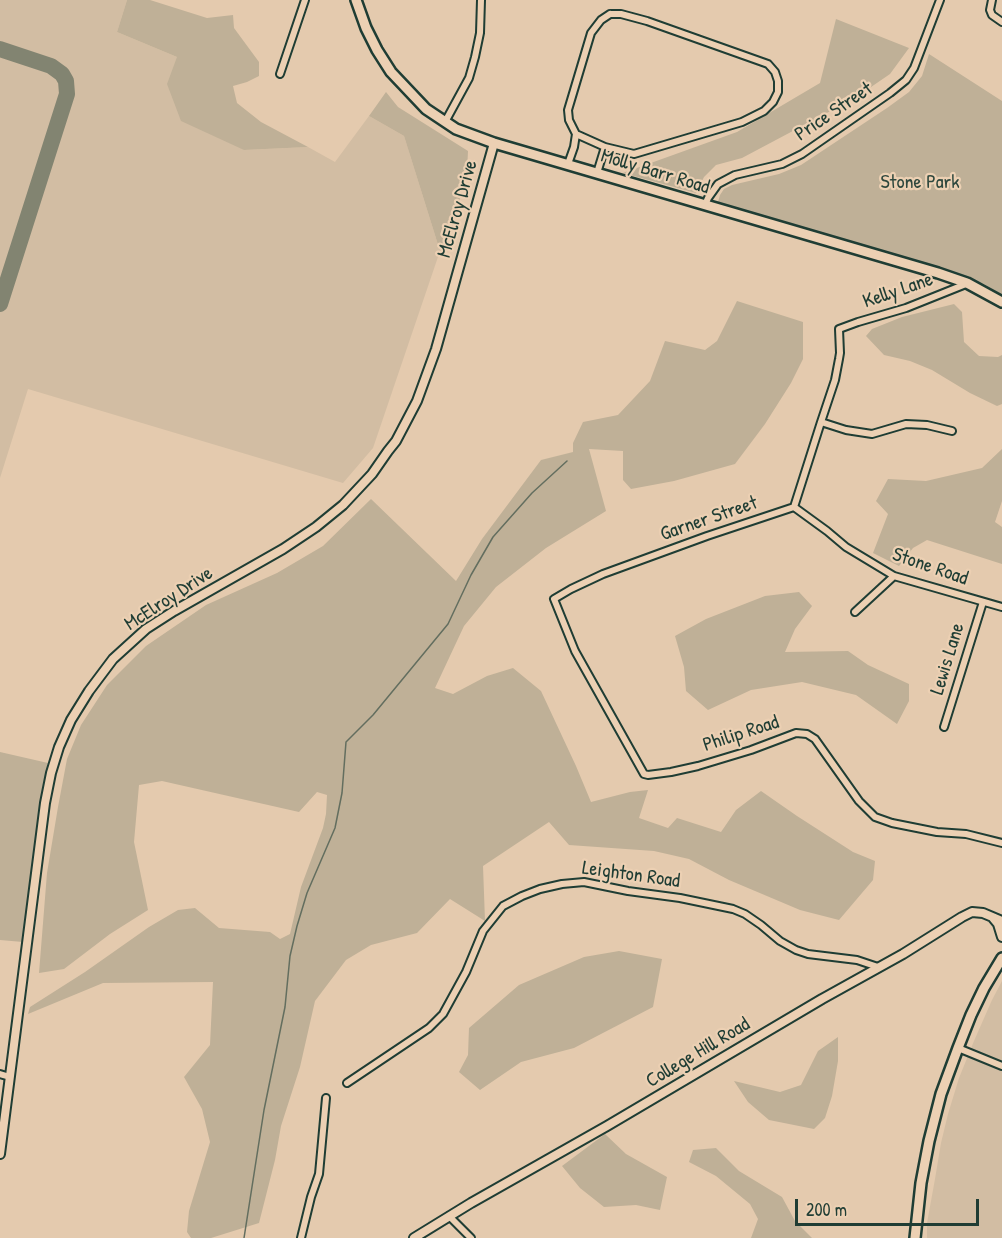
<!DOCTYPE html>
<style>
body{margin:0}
#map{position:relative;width:1002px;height:1238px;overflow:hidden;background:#e4caae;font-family:"Patrick Hand",sans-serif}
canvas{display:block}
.scale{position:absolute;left:795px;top:1199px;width:184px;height:27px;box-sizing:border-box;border:3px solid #1f3d34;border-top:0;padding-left:8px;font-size:18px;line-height:21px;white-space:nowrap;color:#1f3d34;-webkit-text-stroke:4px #ecd0b3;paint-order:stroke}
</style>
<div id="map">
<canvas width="1002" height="1238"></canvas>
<div class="scale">200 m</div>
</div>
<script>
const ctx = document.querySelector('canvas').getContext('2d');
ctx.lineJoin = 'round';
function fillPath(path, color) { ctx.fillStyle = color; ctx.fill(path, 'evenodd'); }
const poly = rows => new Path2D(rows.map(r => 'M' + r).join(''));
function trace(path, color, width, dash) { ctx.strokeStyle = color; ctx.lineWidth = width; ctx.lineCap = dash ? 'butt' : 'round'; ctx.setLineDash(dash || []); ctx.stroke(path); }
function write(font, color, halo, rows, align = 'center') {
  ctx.font = font + ' "Patrick Hand",sans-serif'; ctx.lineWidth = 4.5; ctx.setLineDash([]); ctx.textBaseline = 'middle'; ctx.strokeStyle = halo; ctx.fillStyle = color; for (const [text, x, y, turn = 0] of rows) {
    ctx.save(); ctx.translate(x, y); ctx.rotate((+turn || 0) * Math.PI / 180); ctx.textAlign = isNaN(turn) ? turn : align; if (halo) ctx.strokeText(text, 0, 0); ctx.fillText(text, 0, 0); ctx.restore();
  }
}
fillPath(poly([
 [0,0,127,0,117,32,177,57,244,150,308,147,335,162,369,116,404,136,440,251,373,448,343,483,28,389,0,478],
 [1002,981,1002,1238,927,1238,927,1223,935,1179,941,1143,948,1114,959,1078,974,1041,992,1000]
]), '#d2bda3');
fillPath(poly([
 [127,0,150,0,207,18,233,15,234,28,259,62,259,76,247,82,233,86,237,103,261,122,308,147,244,150,181,121,167,84,177,57,117,32],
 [836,19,909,48,890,74,855,98,742,158,716,165,704,177,696,193,623,173,737,132,820,83],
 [929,54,1002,101,1002,295,984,284,854,249,771,218,718,202,720,195,724,189,732,185,779,174,801,165,887,108,909,92,922,76],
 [386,92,398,107,468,151,467,172,448,244,440,251,404,136,369,116],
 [737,301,803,322,803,359,791,383,765,424,735,464,674,481,631,489,623,480,623,451,589,449,606,511,546,548,496,587,464,626,435,688,453,694,487,676,513,668,541,691,576,766,591,802,630,792,648,790,639,818,668,828,677,818,721,832,736,810,761,791,797,816,853,852,875,861,873,880,839,920,800,910,729,880,689,859,654,851,569,845,549,822,483,866,485,921,450,899,417,933,371,945,346,960,315,1001,300,1067,281,1126,275,1160,259,1223,211,1238,191,1238,187,1232,189,1211,210,1142,202,1109,184,1077,210,1045,213,982,103,983,28,1014,30,1007,85,972,149,927,178,910,195,908,219,928,270,932,280,939,290,934,301,887,323,828,326,814,327,795,317,792,299,812,162,781,139,785,134,842,148,910,110,934,64,969,39,973,47,873,58,807,67,759,81,725,107,685,146,646,206,605,277,573,323,546,371,499,456,581,482,539,541,460,573,452,573,443,583,422,618,415,650,381,665,341,705,350,717,341],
 [954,304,962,312,964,342,979,356,998,357,1002,355,1002,404,997,406,970,393,932,370,910,361,884,355,866,336,872,329,902,317],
 [1002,449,1002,501,995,522,1002,527,1002,564,927,540,913,548,899,566,873,553,888,514,876,501,888,479,926,481,982,468],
 [799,592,812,606,795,629,785,652,848,651,868,665,909,684,909,701,897,724,856,695,802,682,751,690,708,710,686,691,684,667,675,636,706,619,765,596],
 [0,752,48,763,42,789,23,942,0,940],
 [619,951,662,959,653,1007,574,1048,521,1062,480,1090,459,1072,468,1055,469,1028,519,985,584,957],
 [838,1037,838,1061,832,1096,825,1118,814,1129,769,1120,748,1102,734,1081,780,1092,801,1085,818,1051],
 [605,1134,626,1154,667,1177,660,1210,636,1205,604,1207,580,1188,562,1166],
 [716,1148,739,1171,782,1197,795,1221,812,1238,751,1238,758,1219,750,1204,716,1176,689,1162,693,1150]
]), '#bfb097');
trace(poly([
 [244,1238,264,1110,285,1007,290,956,297,926,307,893,335,828,342,793,346,742,373,715,448,624,471,575,493,537,532,493,567,461]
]), '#636e5f', 1.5);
trace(poly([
 [0,49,51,66,62,74,66,81,67,94,0,304]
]), '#828471', 16);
const minor = poly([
 [992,0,990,10,992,15,1002,22],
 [610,14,621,14,647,21,768,64,775,72,778,81,778,92,773,102,764,111,742,122,634,154,605,147,576,134,569,120,568,110,591,33,601,20,610,14],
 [280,74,305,0],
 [445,122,469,78,475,57,480,33,481,0],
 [568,164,574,147,576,134],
 [597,173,605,147],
 [705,205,708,198,718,184,735,175,782,164,802,154,890,93,906,80,914,68,940,0],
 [821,422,794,507,707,536,603,574,571,589,554,599,575,651,644,774,648,775,671,772,698,766,751,750,796,733,807,734,815,739,859,801,875,817,892,823,937,832,966,834,1002,843],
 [952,431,927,425,906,424,872,434,846,430,821,422,835,380,839,359,840,353,839,329,858,322,906,308,966,284],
 [794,507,827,531,846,547,894,576,1002,607],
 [855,612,894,576],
 [944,727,983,602],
 [958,1048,1002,1066],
 [0,1074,10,1077],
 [347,1083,429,1028,443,1014,466,972,483,931,503,906,522,896,540,889,562,884,584,882,628,891,680,898,733,909,745,914,761,925,780,941,796,950,808,954,857,960,878,967],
 [449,1216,471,1238],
 [301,1238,311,1197,319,1174,326,1098]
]);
const tertiary = poly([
 [993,918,998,924,1002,937],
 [0,1154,45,803,51,773,59,747,71,720,89,691,113,659,146,629,174,611,283,549,316,527,343,505,372,474,388,451,396,441,417,401,436,349,494,143],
 [414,1238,471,1203,607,1126,822,999,903,954,962,917,972,912,983,913,1002,921]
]);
const secondary = poly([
 [356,0,366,28,377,50,391,72,426,109,456,129,494,143,938,273,967,283,1002,302],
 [915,1238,921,1183,929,1141,941,1094,958,1048,971,1015,984,988,1002,958]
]);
trace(minor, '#1f3d34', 10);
trace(tertiary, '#1f3d34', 12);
trace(secondary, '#1f3d34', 14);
trace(minor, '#ecd0b3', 6);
trace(tertiary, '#ecd0b3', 8);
trace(secondary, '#ecd0b3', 9);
write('20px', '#1f3d34', '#ecd0b3', [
 ["Price Street",834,112,-34],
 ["Molly Barr Road",655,172,17],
 ["McElroy Drive",458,209,-74],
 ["Kelly Lane",898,291,-19],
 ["Garner Street",709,519,-19],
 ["Stone Road",930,567,19],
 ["McElroy Drive",169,599,-33],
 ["Lewis Lane",948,659,-73],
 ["Philip Road",741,734,-18],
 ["Leighton Road",631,875,8],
 ["College Hill Road",698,1053,-31]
]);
write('20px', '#2f483e', '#ecd0b3', [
 ["Stone Park",920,183]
]);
</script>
